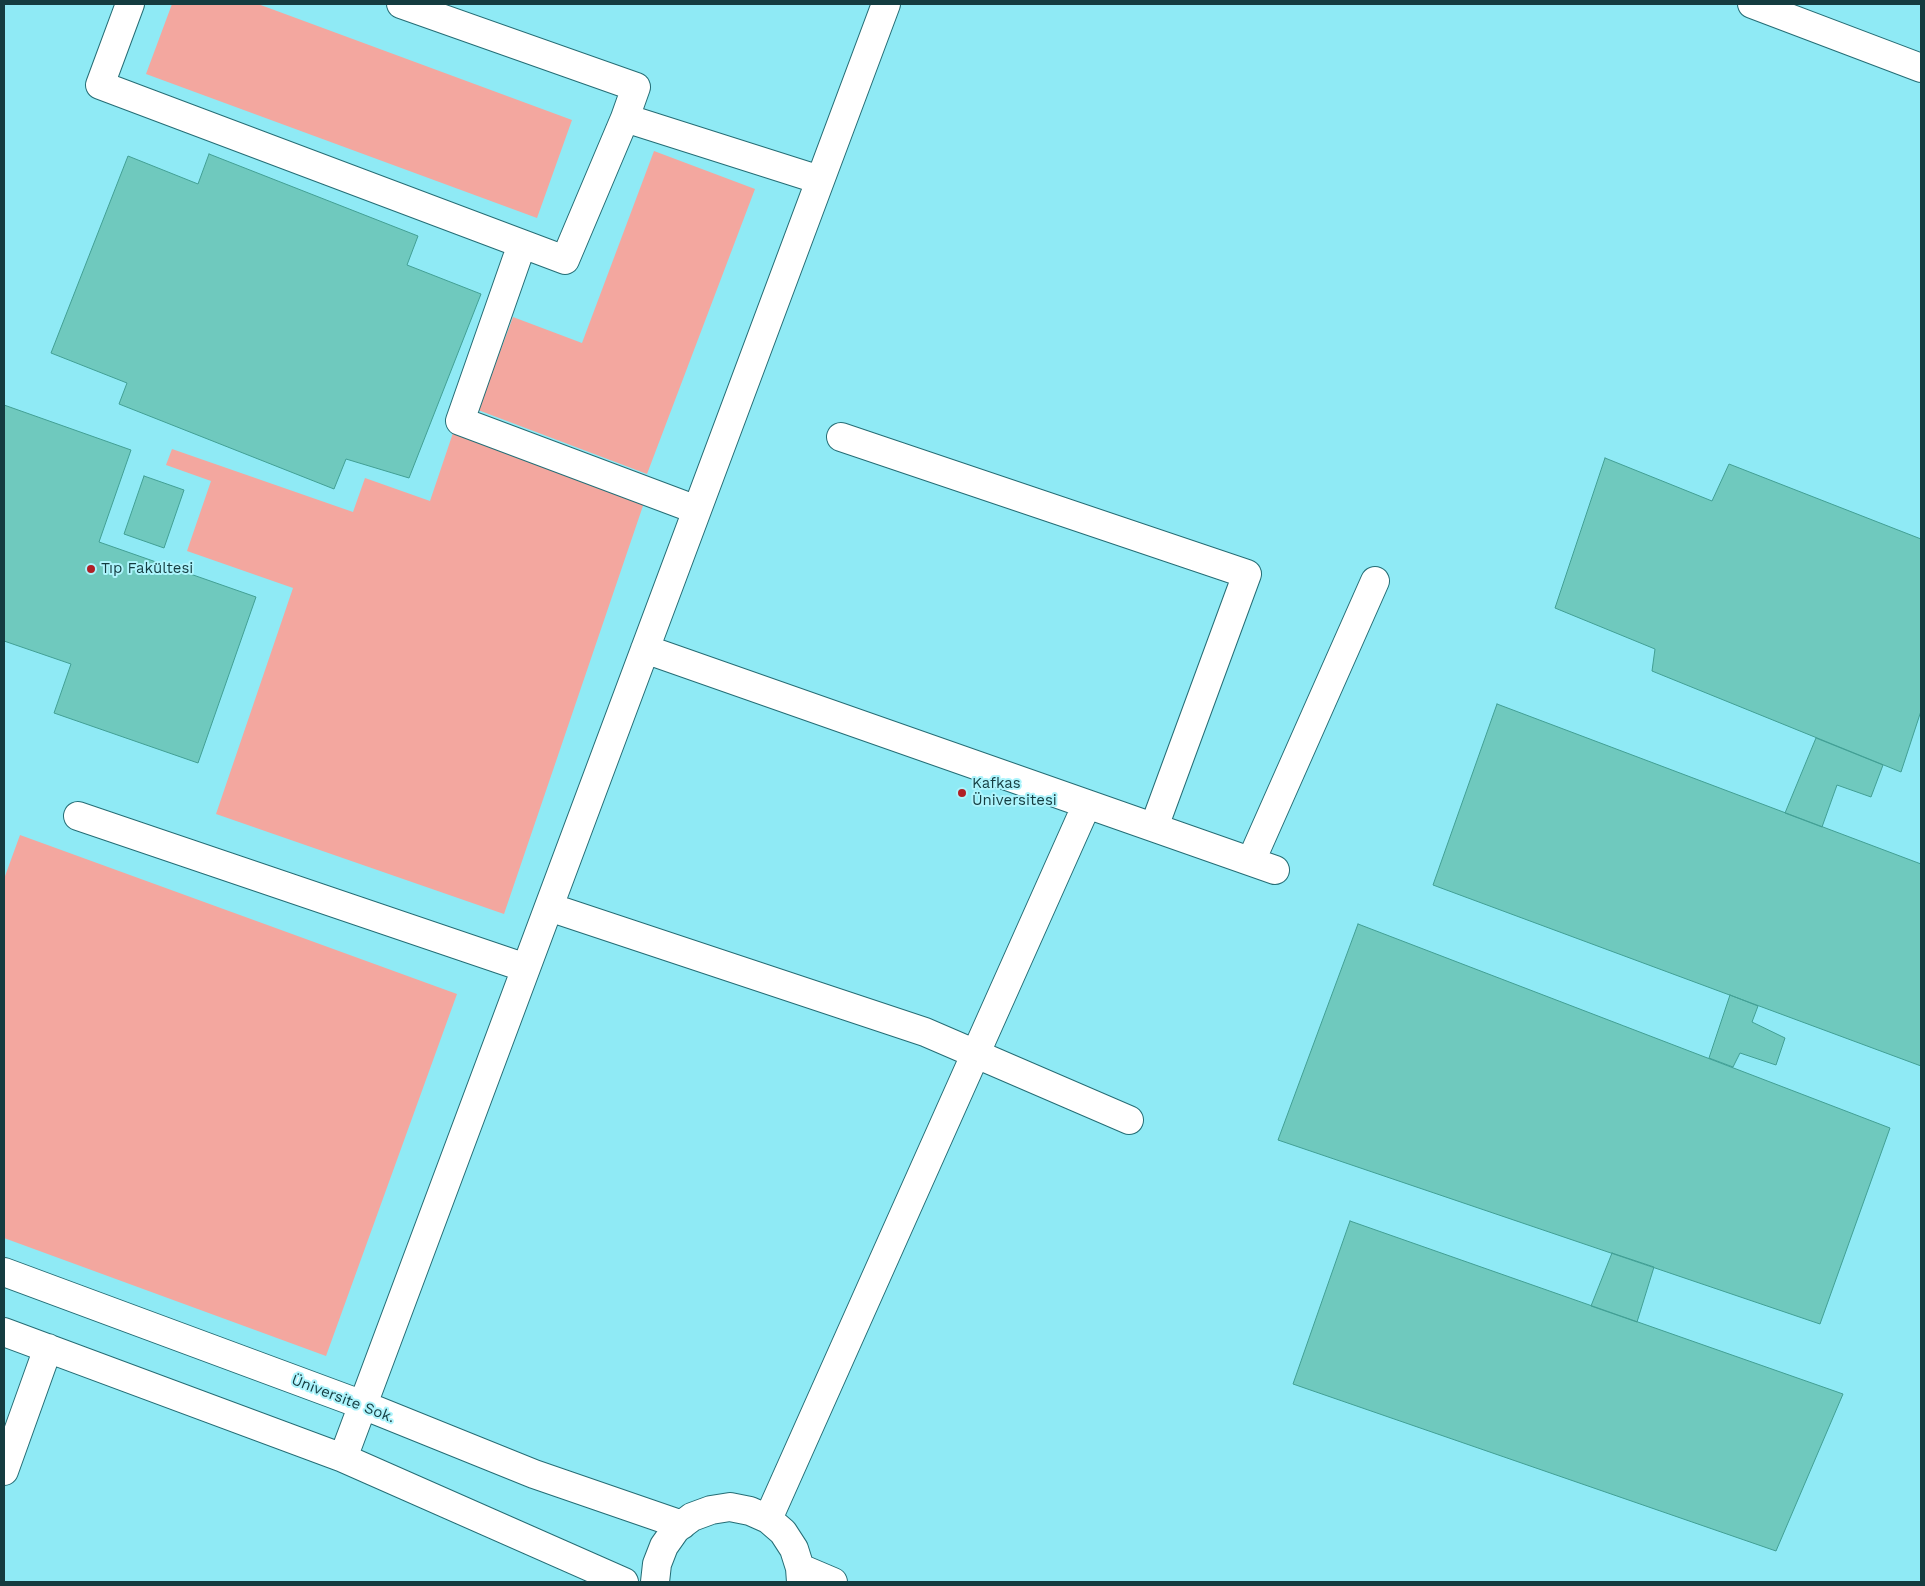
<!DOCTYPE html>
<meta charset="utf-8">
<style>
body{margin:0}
#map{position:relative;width:1925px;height:1586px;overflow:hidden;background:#8feaf5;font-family:"Work Sans",sans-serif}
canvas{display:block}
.frame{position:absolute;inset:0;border:5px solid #143c40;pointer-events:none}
</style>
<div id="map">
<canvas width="1925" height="1586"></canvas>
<div class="frame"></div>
</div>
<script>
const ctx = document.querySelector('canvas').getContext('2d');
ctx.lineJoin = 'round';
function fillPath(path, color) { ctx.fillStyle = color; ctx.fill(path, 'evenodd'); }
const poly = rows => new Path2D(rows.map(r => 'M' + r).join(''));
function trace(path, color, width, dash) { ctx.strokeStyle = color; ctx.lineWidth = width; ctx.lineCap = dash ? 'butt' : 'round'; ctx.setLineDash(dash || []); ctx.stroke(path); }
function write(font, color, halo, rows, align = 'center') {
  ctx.font = font + ' "Work Sans",sans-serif'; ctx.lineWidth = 4; ctx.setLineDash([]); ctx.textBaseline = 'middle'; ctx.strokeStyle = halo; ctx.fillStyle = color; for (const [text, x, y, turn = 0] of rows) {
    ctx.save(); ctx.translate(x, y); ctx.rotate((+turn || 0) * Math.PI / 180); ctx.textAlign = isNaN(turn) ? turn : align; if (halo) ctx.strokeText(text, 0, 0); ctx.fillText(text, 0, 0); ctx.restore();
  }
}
fillPath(poly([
 [172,4,258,4,572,120,537,218,146,74],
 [654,151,755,189,647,474,478,410,513,317,582,343],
 [455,427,647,494,504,914,216,814,293,588,187,551,211,481,166,465,172,449,353,512,365,478,430,501],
 [20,835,457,994,326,1356,4,1238,4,879]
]), '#f3a79f');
const building = poly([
 [209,154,418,236,407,265,481,294,409,478,346,459,334,489,119,404,127,383,51,353,128,156,198,184,209,154],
 [4,405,131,450,99,542,256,597,198,763,54,713,71,664,4,641,4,405],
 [1605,458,1712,501,1729,464,1921,539,1921,711,1901,772,1652,671,1655,649,1555,608,1605,458],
 [144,476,184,490,164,548,124,534,144,476],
 [1497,704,1921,864,1921,1066,1433,885,1497,704],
 [1816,738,1883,765,1871,797,1837,785,1822,827,1785,813,1816,738],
 [1358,924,1890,1128,1820,1324,1278,1140,1358,924],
 [1730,995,1758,1006,1752,1022,1785,1038,1776,1065,1740,1053,1733,1067,1709,1058,1730,995],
 [1350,1221,1843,1394,1776,1551,1293,1384,1350,1221],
 [1612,1253,1654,1267,1637,1322,1591,1306,1612,1253]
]);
fillPath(building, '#6fc9be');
trace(building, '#429f94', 1);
const minor = poly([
 [130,4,100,85,565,260,625,118,636,87,401,4],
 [1752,4,1921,68],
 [625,118,820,180],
 [522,244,460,421,697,510],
 [841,437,1247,574,1154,827],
 [645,649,1275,870],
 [78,816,526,968],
 [1251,861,1375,581],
 [549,907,925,1032,1129,1120],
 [4,1272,363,1405,534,1474,682,1525],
 [4,1332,343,1458,624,1582],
 [343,1458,886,4],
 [4,1471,48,1348],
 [768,1519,1087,804],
 [800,1568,833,1582],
 [655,1582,657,1564,664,1546,676,1529,692,1517,711,1510,730,1507,750,1511,768,1519,783,1532,794,1549,800,1568,801,1582]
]);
trace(minor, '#256d75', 30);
trace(minor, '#fff', 28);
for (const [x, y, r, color] of [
 [91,569,5,"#b01f25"],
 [962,793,5,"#b01f25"]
]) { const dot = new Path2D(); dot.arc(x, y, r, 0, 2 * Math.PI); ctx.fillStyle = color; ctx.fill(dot); trace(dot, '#adf4fc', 2); }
write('15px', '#143c40', '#adf4fc', [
 ["Tıp Fakültesi",101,569],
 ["Kafkas",972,784],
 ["Üniversitesi",972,801]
], 'left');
write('15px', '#143c40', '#adf4fc', [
 ["Üniversite Sok.",343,1399,21]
]);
</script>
